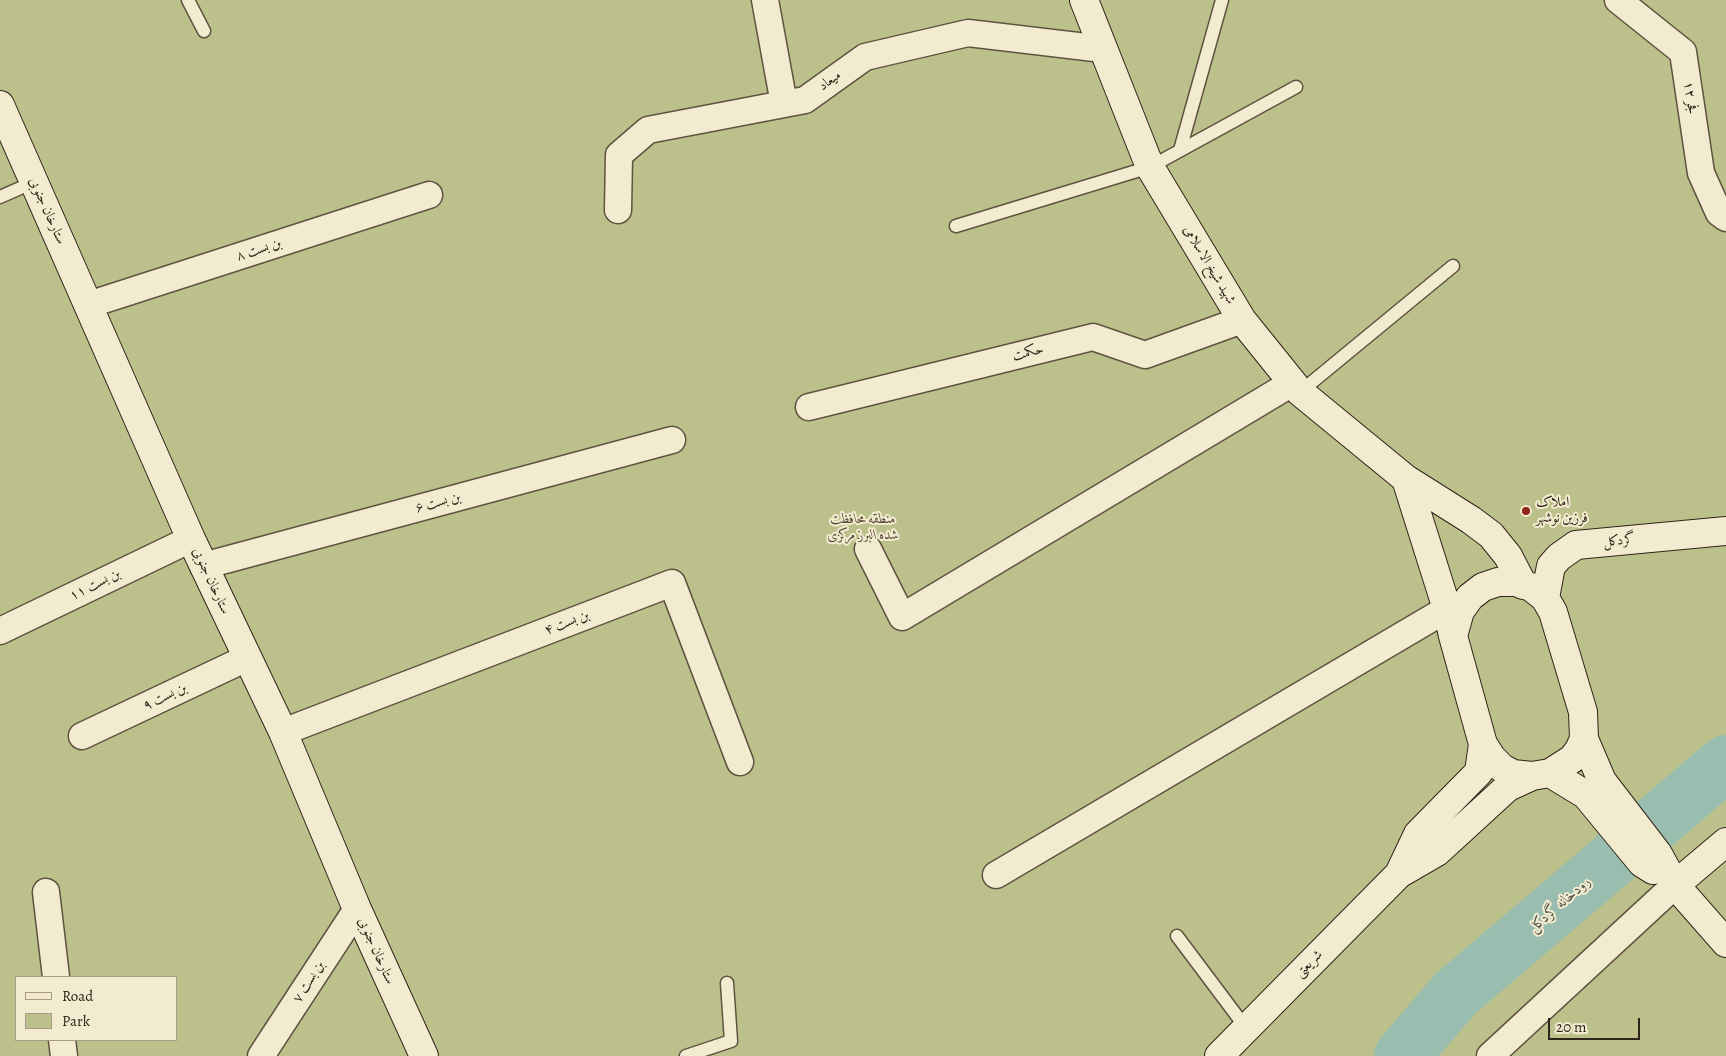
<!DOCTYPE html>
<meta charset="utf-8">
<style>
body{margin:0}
#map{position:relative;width:1726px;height:1056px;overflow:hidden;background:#ede0b7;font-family:Alegreya,serif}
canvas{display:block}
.legend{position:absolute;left:15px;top:976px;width:162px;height:65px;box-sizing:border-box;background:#f3ebd0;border:1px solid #a59b87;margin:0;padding:6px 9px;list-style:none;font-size:15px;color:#2f2419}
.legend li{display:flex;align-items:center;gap:10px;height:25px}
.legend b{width:25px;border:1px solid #a59b87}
.scale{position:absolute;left:1548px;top:1018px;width:92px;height:22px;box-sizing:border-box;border:2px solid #2f2419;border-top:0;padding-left:6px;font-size:15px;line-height:18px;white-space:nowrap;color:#2f2419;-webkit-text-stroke:4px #f3ebd0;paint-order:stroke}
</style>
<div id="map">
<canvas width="1726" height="1056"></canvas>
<ul class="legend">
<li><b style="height:6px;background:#f3ebd0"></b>Road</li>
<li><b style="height:14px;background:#bcc18c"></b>Park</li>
</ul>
<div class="scale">20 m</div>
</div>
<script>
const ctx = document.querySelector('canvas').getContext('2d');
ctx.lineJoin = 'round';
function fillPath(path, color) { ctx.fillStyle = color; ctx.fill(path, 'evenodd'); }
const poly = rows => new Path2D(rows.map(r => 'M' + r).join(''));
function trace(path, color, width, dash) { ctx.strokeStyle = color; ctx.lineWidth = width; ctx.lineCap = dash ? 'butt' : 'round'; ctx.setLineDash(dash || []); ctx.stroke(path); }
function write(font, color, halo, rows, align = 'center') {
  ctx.font = font + ' Alegreya,Amiri,serif'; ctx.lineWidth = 4; ctx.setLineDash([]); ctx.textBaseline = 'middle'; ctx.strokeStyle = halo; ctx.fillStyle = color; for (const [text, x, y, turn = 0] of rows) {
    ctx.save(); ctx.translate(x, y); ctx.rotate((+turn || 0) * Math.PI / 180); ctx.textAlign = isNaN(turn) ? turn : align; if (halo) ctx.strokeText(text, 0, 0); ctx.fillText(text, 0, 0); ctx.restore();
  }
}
fillPath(poly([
 [0,0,1726,0,1726,1056,0,1056],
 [16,977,176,977,176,1040,16,1040]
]), '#bcc18c');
trace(poly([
 [1402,1056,1455,994,1726,763]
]), '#99bdaf', 56);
const lane = poly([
 [188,0,204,31],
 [1180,150,1222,0],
 [0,197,34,182],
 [956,226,1150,167,1296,87],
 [1300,392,1453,266],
 [1177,936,1246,1028],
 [686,1056,731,1041,727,983]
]);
const street = poly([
 [765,0,784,104],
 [1618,0,1683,52,1701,173,1719,213,1726,218],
 [618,210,619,155,648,130,805,100,865,57,968,33,1103,49],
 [88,305,429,195],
 [809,407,1093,337,1145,355,1242,320],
 [868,549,902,617,1292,383],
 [203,566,672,440],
 [0,631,191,539],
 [283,732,672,583,740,762],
 [82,736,247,658],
 [996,875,1447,609],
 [46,892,56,977],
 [62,1040,64,1056],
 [261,1056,357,909],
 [1490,1056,1675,885]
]);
const secondary = poly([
 [1084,0,1150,167,1242,320,1300,392,1406,479,1471,520,1491,535,1508,556,1523,585],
 [0,105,191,539,283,732,357,909,424,1056],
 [1406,479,1447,609,1453,636],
 [1498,582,1515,582,1531,587,1545,598,1553,612,1583,712,1584,739,1579,750,1572,759,1550,773,1532,776,1513,774,1502,768,1492,758,1483,744,1453,636,1460,611,1470,597,1483,587,1498,582],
 [1545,598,1551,566,1559,557,1576,545,1726,531],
 [1584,739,1602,781,1658,854,1675,885,1726,943],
 [1550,773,1586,795,1642,863,1653,870],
 [1399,874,1418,834,1479,772,1483,744],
 [1675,885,1726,842],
 [1219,1056,1399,874,1437,852,1508,787,1532,776]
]);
trace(lane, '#5e5340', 15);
trace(street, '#5e5340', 29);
trace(secondary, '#2f2419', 30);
trace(lane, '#f3ebd0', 12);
trace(street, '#f3ebd0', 26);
trace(secondary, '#f3ebd0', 28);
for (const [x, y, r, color] of [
 [1526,511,5,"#8f2418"]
]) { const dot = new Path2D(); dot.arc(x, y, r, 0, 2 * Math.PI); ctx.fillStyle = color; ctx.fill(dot); trace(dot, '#f3ebd0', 2); }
write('14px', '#2f2419', '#f3ebd0', [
 ["میعاد",830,81,-36],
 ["فجر ۱۲",1690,98,82],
 ["ستارخان جنوبی",47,211,66],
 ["بن بست ۸",259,250,-18],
 ["شهید شیخ الاسلامی",1209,265,59],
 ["حکمت",1028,353,-14],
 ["بن بست ۶",438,503,-15],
 ["گردکل",1619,541,-6],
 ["ستارخان جنوبی",211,581,65],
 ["بن بست ۱۱",95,585,-26],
 ["بن بست ۴",567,623,-21],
 ["بن بست ۹",165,697,-25],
 ["ستارخان جنوبی",376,951,66],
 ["شریعتی",1309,964,-45],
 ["بن بست ۷",309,982,-57]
]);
write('14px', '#2f2419', '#f3ebd0', [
 ["املاک",1536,503],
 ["فرزین نوشهر",1536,519]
], 'left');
write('italic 14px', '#524b36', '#f3ebd0', [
 ["منطقه محافظت",863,520],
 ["شده البرز مرکزی",863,536]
]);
write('italic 15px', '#4f5246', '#f3ebd0', [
 ["رودخانه گردکل",1560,905,-41]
]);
</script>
